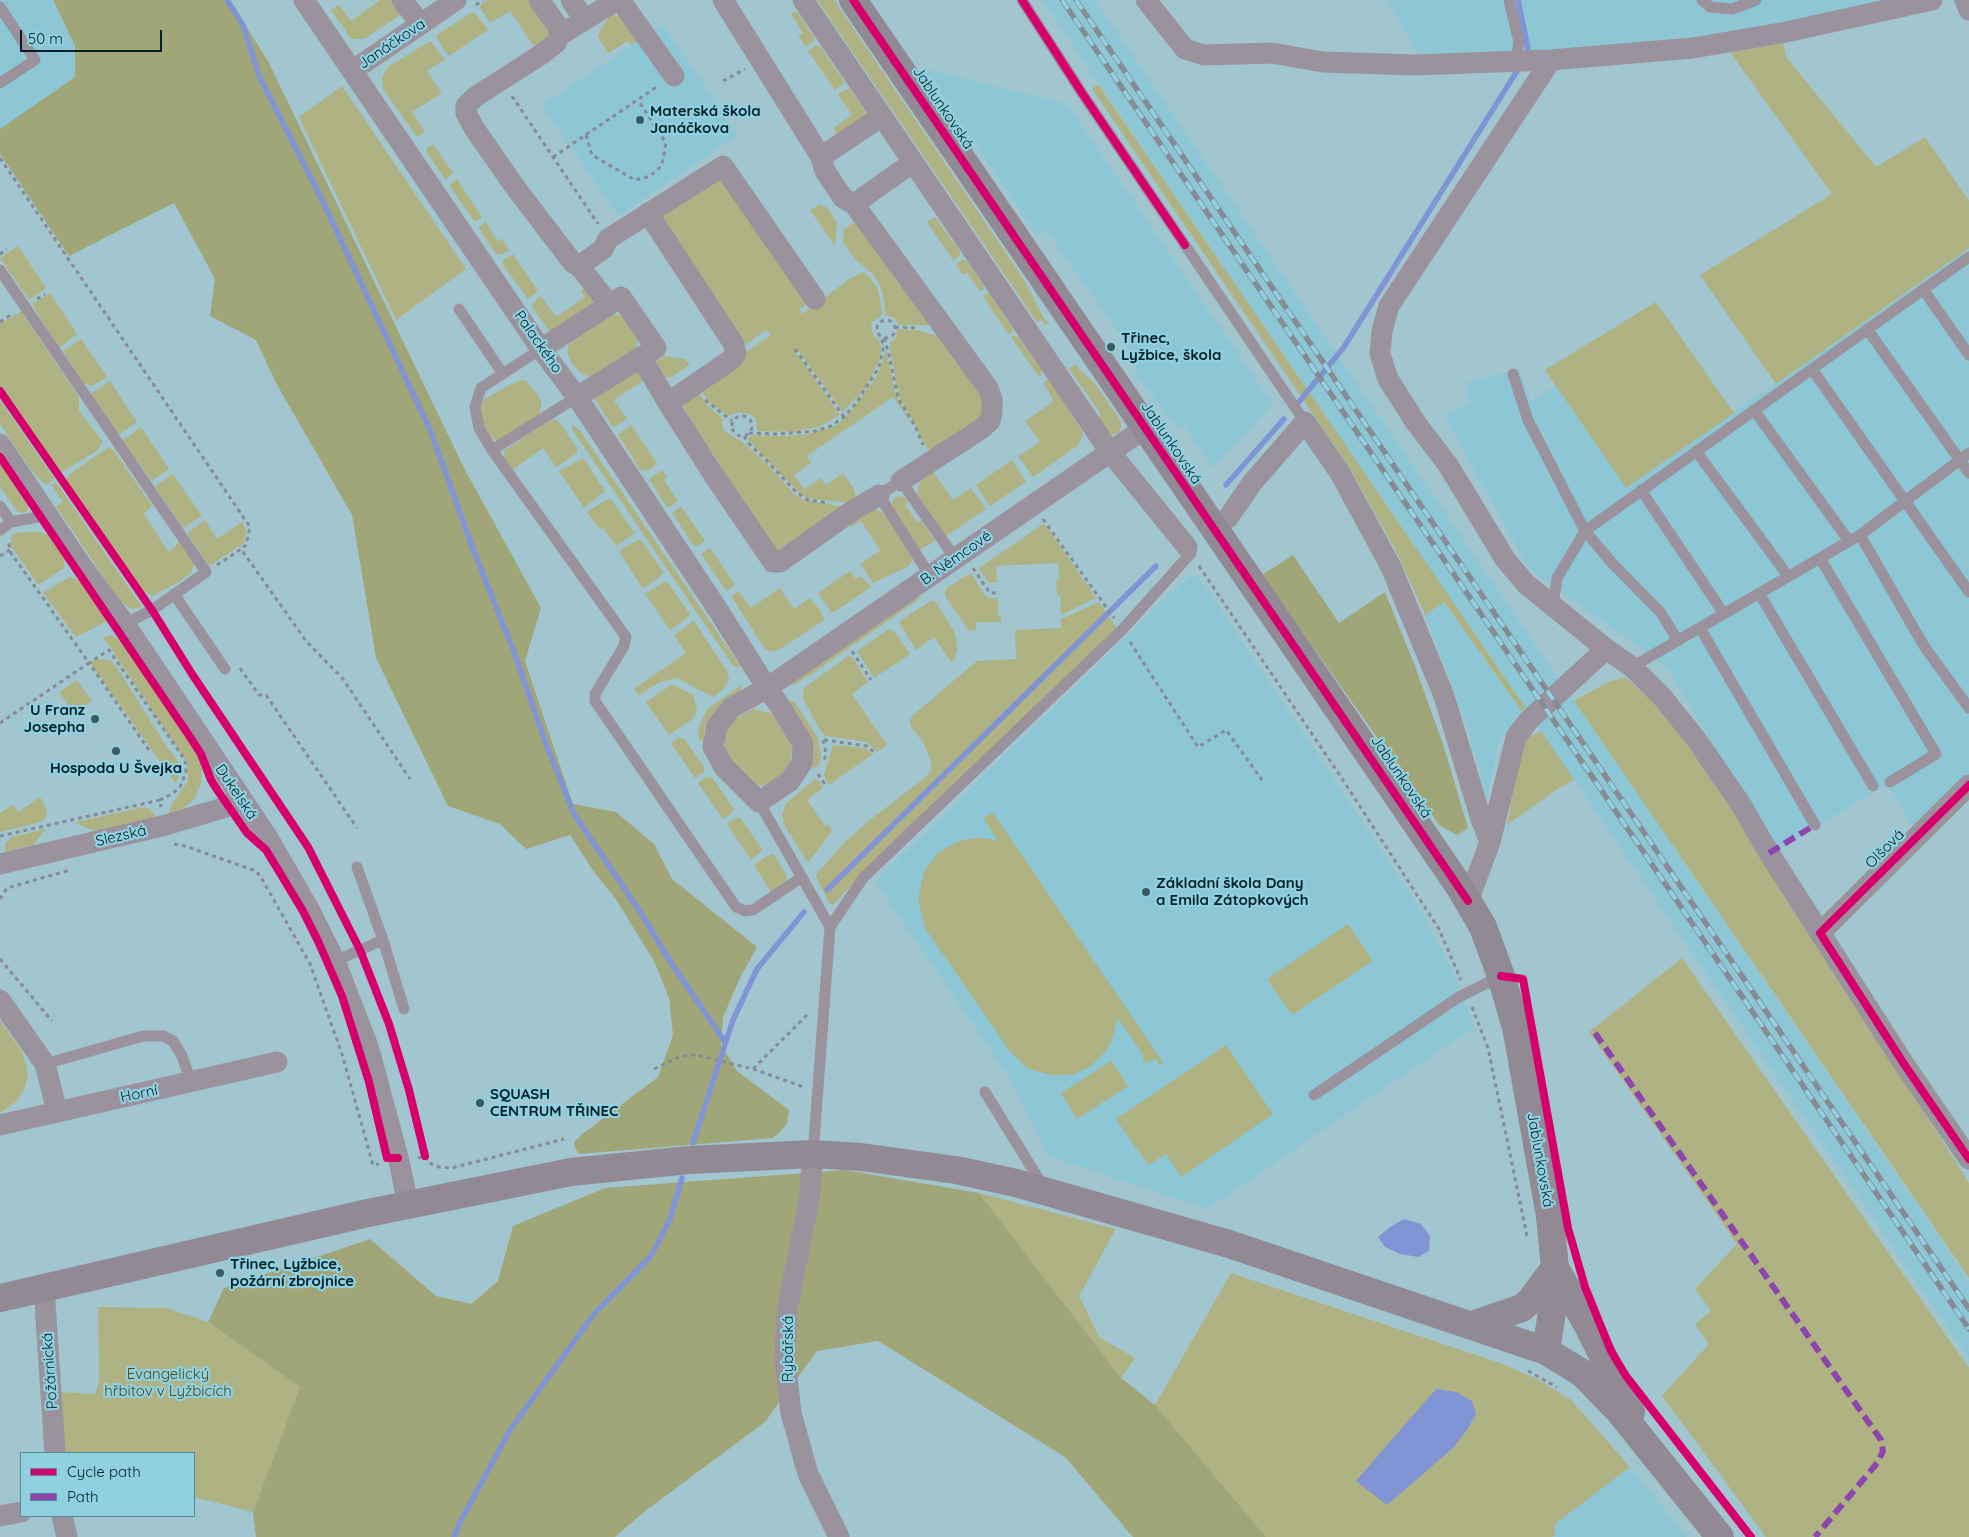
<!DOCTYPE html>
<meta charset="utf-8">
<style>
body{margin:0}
#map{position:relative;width:1969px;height:1537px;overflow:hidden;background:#a2c6cf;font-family:Quicksand,sans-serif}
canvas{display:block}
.legend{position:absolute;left:20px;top:1452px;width:175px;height:65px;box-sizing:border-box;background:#90d1e1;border:1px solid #588995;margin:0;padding:6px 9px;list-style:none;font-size:15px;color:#031e24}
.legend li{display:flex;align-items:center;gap:10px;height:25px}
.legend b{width:25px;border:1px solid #588995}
.scale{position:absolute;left:20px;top:30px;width:142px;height:22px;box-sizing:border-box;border:2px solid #031e24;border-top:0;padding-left:6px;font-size:15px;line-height:18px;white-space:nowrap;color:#031e24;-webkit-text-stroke:4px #90d1e1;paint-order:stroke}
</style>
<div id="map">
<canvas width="1969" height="1537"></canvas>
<ul class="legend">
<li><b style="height:6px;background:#d6006c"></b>Cycle path</li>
<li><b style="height:6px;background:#8e44ad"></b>Path</li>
</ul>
<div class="scale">50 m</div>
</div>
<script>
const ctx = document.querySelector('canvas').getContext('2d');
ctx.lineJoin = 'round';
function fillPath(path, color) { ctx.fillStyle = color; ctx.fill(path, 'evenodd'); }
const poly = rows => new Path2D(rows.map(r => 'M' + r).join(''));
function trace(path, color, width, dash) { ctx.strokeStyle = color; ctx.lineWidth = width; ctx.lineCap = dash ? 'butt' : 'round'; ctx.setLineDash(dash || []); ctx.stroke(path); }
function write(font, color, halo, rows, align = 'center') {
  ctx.font = font + ' Quicksand,sans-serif'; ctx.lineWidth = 4.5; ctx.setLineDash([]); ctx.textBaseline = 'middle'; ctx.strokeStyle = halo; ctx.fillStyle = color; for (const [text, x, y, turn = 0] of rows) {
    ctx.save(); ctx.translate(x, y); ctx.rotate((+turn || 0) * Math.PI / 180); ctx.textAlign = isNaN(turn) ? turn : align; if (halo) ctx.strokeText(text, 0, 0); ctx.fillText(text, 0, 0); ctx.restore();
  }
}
fillPath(poly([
 [0,0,53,0,75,46,75,77,0,129],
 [1042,0,1095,0,1574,701,1969,1281,1969,1359],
 [1387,0,1896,0,1690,42,1421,59],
 [663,24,738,135,618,216,542,105],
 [925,69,1067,104,1273,404,1212,468,1184,425,1177,429,1136,372,1136,357,1045,229,1037,236],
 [1969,248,1969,778,1915,829,1887,784,1778,850,1666,666,1529,569,1444,415,1470,403,1467,382,1519,370,1531,401,1556,386,1626,488],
 [1189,576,1199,576,1416,902,1455,975,1474,1027,1207,1209,1049,1156,1009,1077,875,881],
 [1443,602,1522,711,1498,745,1487,799,1466,723,1425,615],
 [1630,1467,1687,1537,1552,1537,1555,1535,1555,1524]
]), '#8dc7d5');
fillPath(poly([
 [380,0,396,0,403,13,364,39,353,39,349,36,331,10,339,5,351,21],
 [488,0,534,0,549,34,537,51,510,11,490,23,480,8,481,4],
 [817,0,834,0,1025,281,1042,315,1048,323,1045,325,1041,319,1037,322],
 [472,12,476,14,488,30,449,56,438,41,437,35],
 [794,12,798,13,815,39,806,47,798,36,803,33,791,14],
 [614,15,621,17,642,38,631,45,628,41,608,53,598,37,598,34,608,18],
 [429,42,431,42,445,59,427,71,442,93,412,112,425,132,417,137,383,89,382,77,389,66],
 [1783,42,1786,57,1876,167,1925,137,1969,201,1969,248,1776,384,1700,275,1832,194,1730,52],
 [815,46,820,46,845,83,835,90,808,51],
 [1098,84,1525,707,1522,711,1444,602,1425,615,1398,555,1351,470,1092,89],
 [342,86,466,269,396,320,299,117],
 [849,88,870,118,841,141,833,128,852,115,838,94],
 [433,144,453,173,447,179,444,178,426,151,428,147],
 [722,172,811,301,799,309,802,314,848,280,862,272,869,276,877,288,881,304,882,313,881,316,872,322,871,329,874,336,880,342,881,356,866,387,843,412,797,349,795,351,840,415,821,426,793,432,757,431,756,419,752,415,740,412,728,416,708,401,700,388,740,356,771,335,766,330,744,346,661,214],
 [457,179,482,217,476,221,474,221,451,188,450,184],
 [821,204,827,208,837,223,835,246,810,210],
 [935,217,960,251,959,256,953,260,927,222],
 [856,221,861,225,900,287,905,283,935,323,926,325,899,325,894,318,886,315,883,295,880,285,873,274,855,259,843,242,844,229],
 [486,222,498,241,502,239,509,250,502,254,496,254,479,228,479,226],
 [18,246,46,288,29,300,0,258],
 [513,254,538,291,528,299,503,265,503,260],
 [963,259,968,262,983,285,984,289,980,291,967,273,963,275,956,264],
 [585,288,599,302,553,336,532,307,534,302,541,296,556,317,585,297,581,291],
 [50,293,77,334,59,348,32,304],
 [989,293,1012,328,1013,330,1009,335,983,296],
 [1656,302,1734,413,1626,488,1545,370],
 [22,311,25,313,24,316,79,397,79,411,103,442,98,450,62,472,56,467,0,386,0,324],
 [612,314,624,316,638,338,636,351,594,377,581,374,571,362,568,355,568,346,572,342],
 [897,329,917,330,938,336,959,367,966,366,982,390,982,416,931,453,921,439,916,426,899,396,889,343,896,338],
 [1014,336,1018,337,1041,369,1042,375,1039,377,1011,337],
 [81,339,107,377,92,386,83,383,63,351],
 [886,350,896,396,914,427,893,397,807,456,811,463,794,475,804,489,821,478,826,485,843,473,854,489,856,498,848,503,807,498,799,493,747,439,753,435,786,436,807,434,830,428,838,424,846,417,869,387,879,372],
 [665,356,685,359,690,365,671,377,665,378,656,361],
 [1075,364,1096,385,1121,421,1121,428,1117,434,1108,435,1099,427,1100,414,1098,410,1069,369],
 [636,365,644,380,614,400,627,419,615,427,612,426,593,396],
 [1048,379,1081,429,1083,435,1077,446,1033,477,1018,456,1040,442,1025,421,1054,401,1043,383],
 [522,380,525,380,535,391,541,401,541,408,538,416,506,438,496,440,490,438,483,428,480,405,485,399,509,385],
 [110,381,137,422,118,435,91,396,92,393],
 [696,388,707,405,723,419,722,423,724,431,741,441,763,460,795,495,804,500,845,507,779,556,729,483,715,456,696,431,693,423,683,405],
 [0,400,53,477,54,479,47,485,41,481,29,467,0,424],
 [554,419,560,423,577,448,577,453,556,467,543,448,512,470,505,460,504,451,545,423],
 [572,424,581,432,741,667,734,667,573,431],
 [631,425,657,463,651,469,641,471,618,435],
 [141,427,169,469,152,481,122,441],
 [109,447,115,452,152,506,144,514,169,553,180,541,194,563,192,572,179,582,152,596,141,589,66,481,69,474],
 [583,458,605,491,584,508,559,471],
 [1012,460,1026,482,990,506,976,485],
 [0,461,29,505,27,512,21,513,17,511,0,487],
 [662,470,667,477,664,480,678,501,669,507,667,507,649,479],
 [933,472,953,500,971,488,986,509,945,537,917,493,921,480],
 [173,474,202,516,183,528,155,486],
 [56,482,142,607,131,609,119,600,56,506,63,502,51,485],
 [899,496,906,498,908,502,905,505,917,522,921,520,935,541,920,550,892,506,893,499],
 [611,499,634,532,634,534,616,546,603,528,600,530,587,512,606,500],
 [681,506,705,541,698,546,693,545,672,513],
 [872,507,886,515,911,555,912,560,911,563,907,567,873,583,861,564,880,550,861,521,851,527,847,521],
 [205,520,217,539,242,522,246,529,244,543,209,566,187,533],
 [1043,524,1047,527,1096,598,1063,614,1061,612,1060,595,1057,595,1056,580,1059,579,1058,563,996,566,997,583,991,583,988,582,979,568],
 [24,532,40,532,49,535,63,555,64,568,38,585,15,551,10,547,12,534],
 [637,540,641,540,663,572,661,576,643,589,619,551],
 [710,548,735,585,727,590,725,589,701,554],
 [850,571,856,579,861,576,871,587,834,612,831,612,818,593],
 [971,573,985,596,990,598,998,598,998,615,1001,615,1001,622,976,622,976,630,969,631,945,596,945,591,948,587],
 [69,577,77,579,84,585,107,621,76,637,43,593],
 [665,581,668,583,690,614,687,618,670,630,645,594],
 [780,588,794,609,810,598,820,610,824,620,784,647,773,652,765,649,731,596,739,591,751,608],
 [922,597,812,674,794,685,790,684,912,598],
 [931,601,935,601,953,629,956,637,957,650,955,658,951,662,934,637,916,650,900,624,901,620],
 [1099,602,1119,631,856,880,833,905,829,903,816,877,818,872,845,842,871,819,926,777,931,771,931,762,924,744,910,725,910,720,913,715,977,661,1016,659,1015,630,1061,628,1061,619],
 [694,621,727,671,729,679,727,685,714,697,711,696,677,678,658,683,639,695,634,689,686,653,674,635],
 [889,629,894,631,910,654,874,678,857,651],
 [111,635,122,641,192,742,200,758,202,765,201,783,195,798,183,809,169,814,171,805,188,781,187,762,103,637],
 [848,656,852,657,868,682,852,694,887,745,877,752,867,742,826,736,820,730,803,699,804,688],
 [105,659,111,661,116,666,165,744,179,763,181,769,176,784,89,661],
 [1625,677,1664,712,1703,757,1756,845,1783,895,1807,925,1969,1183,1969,1278,1574,701,1608,682],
 [77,680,92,701,74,713,59,692],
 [743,684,738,694,720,706,711,716,704,733,704,741,699,740,698,733,699,726,706,712,710,707],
 [671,685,676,686,693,695,697,708,694,718,669,735,646,702],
 [790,700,794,701,804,716,818,738,821,757,819,765,815,768,812,767,813,759,789,701],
 [753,709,771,713,788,736,792,748,789,769,770,783,763,786,754,785,740,775,725,748,724,739,726,729,731,721],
 [1541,731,1574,780,1559,788,1507,825,1523,740],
 [678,738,683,738,685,740,704,767,704,772,695,778,671,743],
 [834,745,865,748,873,754,829,785,824,775,832,747],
 [706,777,710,777,713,779,734,809,731,814,723,819,698,783],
 [815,779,819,781,823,788,807,800,825,826,828,824,832,831,808,863,785,826,782,815,785,805,789,801],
 [40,797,46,808,47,815,45,819,37,823,0,832,0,813,13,805,18,812],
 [144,807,148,808,156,817,98,831,88,829,75,822],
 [993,813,1163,1062,1160,1065,1156,1059,1146,1063,1142,1058,1144,1056,1118,1018,1111,1043,1105,1052,1090,1067,1072,1075,1051,1075,1029,1069,1011,1053,925,928,918,899,924,872,937,854,949,846,966,839,984,838,998,841,983,818],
 [737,817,741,819,762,849,761,852,751,860,727,824],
 [46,829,33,845,5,852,5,844,11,837],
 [773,854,775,856,787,877,787,880,783,884,771,892,754,865,767,856],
 [1348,924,1373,961,1292,1015,1267,979],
 [1682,958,1969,1368,1969,1537,1766,1537,1662,1396,1709,1344,1695,1324,1711,1311,1695,1289,1737,1244,1589,1032],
 [0,1020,22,1052,27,1068,28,1077,24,1090,17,1101,0,1113],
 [1226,1045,1273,1114,1181,1177,1166,1154,1148,1165,1116,1119],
 [1111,1061,1128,1086,1077,1119,1061,1093],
 [979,1193,1116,1229,1079,1296,1099,1337,1135,1358,1121,1378],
 [1231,1273,1503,1364,1537,1379,1571,1400,1630,1467,1555,1524,1555,1535,1552,1537,1266,1537,1155,1405],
 [98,1307,166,1308,208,1322,300,1387,253,1512,194,1497,194,1453,65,1453,59,1392,95,1394,99,1381]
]), '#afb283');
fillPath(poly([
 [53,0,230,0,269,63,464,468,541,608,525,661,573,804,616,812,654,844,672,879,757,947,741,976,723,1017,721,1045,737,1071,789,1110,787,1123,781,1131,773,1138,579,1154,575,1148,574,1142,585,1132,658,1077,673,1035,669,998,654,961,615,898,594,872,570,835,526,849,500,824,448,806,376,658,352,515,276,383,256,340,210,316,215,279,174,203,69,256,0,154,0,129,75,77,75,46],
 [1293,555,1339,623,1385,592,1415,666,1444,747,1468,828,1457,835,1439,825,1262,575],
 [845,1170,979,1193,1121,1378,1155,1405,1266,1537,1133,1537,1065,1457,878,1341,817,1351,765,1422,644,1512,615,1537,256,1537,253,1512,300,1387,208,1322,224,1288,370,1239,436,1296,471,1304,498,1281,513,1226,605,1188]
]), '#a1a679');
fillPath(poly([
 [1404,1219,1421,1224,1430,1236,1429,1251,1418,1257,1400,1254,1385,1247,1378,1237,1390,1227],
 [1436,1389,1456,1392,1472,1401,1476,1414,1467,1430,1453,1448,1387,1505,1356,1481]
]), '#8094d6');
trace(poly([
 [227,0,243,25,260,78,321,198,431,432,473,549,512,647,546,744,574,814,641,913,670,961,725,1042],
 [1518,0,1528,49],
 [1298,403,1344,347,1517,71],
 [1226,485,1284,419],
 [827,890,1156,566],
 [693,1143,733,1020,757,969,804,912],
 [454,1537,459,1524,510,1430,594,1314,651,1256,670,1219,682,1178]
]), '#8094d6', 5.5);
trace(poly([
 [476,5,483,0],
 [723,81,745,69],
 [512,96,598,224],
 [586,135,592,155,635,180,647,177,657,171,662,164,666,143,638,100],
 [553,157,658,86],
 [0,158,250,527,246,545,241,549],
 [0,254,7,249],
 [37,299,45,294],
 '877 329a9 9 0 1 1 18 0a9 9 0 1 1-18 0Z',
 [0,322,12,314],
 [895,327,919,328],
 [884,338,889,355,898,398,915,426,923,445],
 [795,349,844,417],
 [705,400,732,421],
 '732 426a10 10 0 1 1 20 0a10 10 0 1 1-20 0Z',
 [749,433,778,434,816,431,831,426,844,417,857,402,879,367,883,350,882,338],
 [744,436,750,445,766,460,796,492,808,500,829,503],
 [1043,519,1114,618],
 [0,556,10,550],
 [217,565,241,549,306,641,343,679,410,779],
 [1199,566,1339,774,1439,929,1461,980],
 [973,568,990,593,1000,593],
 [1130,642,1198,747,1226,730,1262,780],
 [852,651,871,680],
 [240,668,259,695,266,695,357,828],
 [0,723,89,663,11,553,8,541],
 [823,740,826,753,824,761],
 [824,740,867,746,875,753],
 [149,750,89,663,109,650,185,760,186,772,180,787,172,794,160,800],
 [818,774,826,786],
 [0,836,160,800,161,807],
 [174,844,185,846,256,871,262,879,310,964,342,1054,373,1165,379,1164],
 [0,899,7,888,70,870],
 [0,959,52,1021],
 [1472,1007,1488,1048,1527,1236],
 [654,1069,681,1056,697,1055,753,1069,808,1014],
 [753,1069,804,1087],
 [418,1158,425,1156,429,1163,439,1167,452,1168,564,1139],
 [1528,1371,1557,1387]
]), '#888b94', 3, [4, 4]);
trace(poly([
 [1022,0,1082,93,1305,422],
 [1509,0,1519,42,1516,61],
 [1702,0,1710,7,1732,9,1756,0],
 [0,7,35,60,0,83],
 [0,270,206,572,152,610,125,624],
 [1923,289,1969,355],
 [459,309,503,374],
 [1867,329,1969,473],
 [1812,369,1969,592],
 [1513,374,1528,420,1585,531,1969,257],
 [577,397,492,450,626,637,624,646,595,694,595,701,736,907,745,911,753,910,802,877],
 [1754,410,1849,541],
 [492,450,479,428,475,407,481,388,541,349],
 [1696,451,1788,576],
 [1641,490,1724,614],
 [0,506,11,522],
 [0,530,11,522,49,515],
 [1860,535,1924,646,1969,708],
 [1820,558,1936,754,1890,782],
 [930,576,879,495,901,481,955,558],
 [1759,593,1873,786],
 [174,594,225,669],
 [1553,606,1557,578,1585,531,1613,564,1661,613,1678,641],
 [1700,628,1815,825],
 [1632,667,1860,535,1969,453],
 [759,802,830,927,813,1154],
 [830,927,863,878,1122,630,1191,553,1187,547],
 [383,940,404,1009],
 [335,961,383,940,357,867],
 [45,1064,143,1036,163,1036,173,1041,181,1054,192,1083],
 [985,1092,1043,1186],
 [1314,1095,1459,997,1501,976]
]), '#9a939d', 11);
trace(poly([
 [304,0,541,349,577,397,720,613,767,688,780,706,803,744,802,763,790,781,759,802,724,767,713,747,717,726,731,708,767,688,1145,428],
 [402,0,421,24],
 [539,0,557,25,560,35,556,43,542,54,475,97,466,106,466,113,474,128,515,187,573,263,579,266,609,304],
 [571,0,584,19],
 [620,0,674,76],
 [723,0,821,157,825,171,843,198,854,204,988,388,992,399,992,412,990,421,981,429,901,481],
 [803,0,1110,452,1187,547],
 [1146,0,1185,49,1204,55,1272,53,1323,62,1415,65,1551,60],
 [1932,0,1786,32,1693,48,1551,60,1389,306,1382,331,1380,354,1388,379,1416,423,1448,465,1505,559,1526,584,1606,649,1632,667,1663,698,1696,739,1740,803,1769,853,1904,1064,1969,1159],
 [1965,0,1969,10],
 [560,35,617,0],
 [352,71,456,0],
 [821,157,882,116],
 [854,204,912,163],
 [648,213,733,343,736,353,732,359,668,403],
 [579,266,603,249,608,239,723,166,815,299],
 [541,349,621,297,656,348,577,397],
 [641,357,668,403,713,474,773,562,780,562,852,511,879,495],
 [0,444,81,565,125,624,268,838,310,911,335,961,368,1046,399,1161,408,1205],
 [1228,518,1252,483,1305,422,1340,473,1391,567,1444,696,1481,819,1490,842],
 [0,864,166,825,226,807,240,799],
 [1468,901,1490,842,1516,737,1529,720,1606,649],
 [1820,933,1969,785],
 [0,1000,45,1064,57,1111],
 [0,1125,277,1062],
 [813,1154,809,1200,787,1309,785,1360,791,1413,808,1474,839,1537],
 [44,1288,55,1453],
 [0,1516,21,1512],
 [62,1516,67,1537]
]), '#9a939d', 21);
trace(poly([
 [853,0,1459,886,1483,927,1501,976,1516,1027,1550,1216,1555,1268,1554,1299,1546,1351],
 [1555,1268,1586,1322,1631,1412],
 [0,1298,368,1213,571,1172,689,1160,813,1154,861,1157,956,1170,1016,1183,1229,1244,1546,1351,1582,1373,1619,1411,1720,1537],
 [1472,1325,1522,1308,1530,1301,1555,1268]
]), '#918994', 28);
const rail = poly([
 [1062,0,1969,1329],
 [1076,0,1969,1309]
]);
trace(rail, '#878b93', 5.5);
trace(rail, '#90d1e1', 4, [11]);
trace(poly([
 [1769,853,1815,825],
 [1595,1033,1881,1440,1883,1451,1878,1462,1815,1537]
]), '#8e44ad', 6, [12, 6]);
trace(poly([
 [853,0,1468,901],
 [1022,0,1082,93,1185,245],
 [0,391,152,610,192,674,308,847,360,950,389,1024,409,1090,425,1156],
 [0,457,188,734,201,754,211,780,218,791,247,833,266,850,303,911,318,941,342,996,369,1082,387,1158,398,1158],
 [1969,785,1820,933,1904,1064,1969,1159],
 [1501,976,1523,979,1568,1228,1585,1287,1611,1351,1626,1376,1751,1537]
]), '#d6006c', 8);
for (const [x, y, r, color] of [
 [640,120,5,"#3b5960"],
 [1111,347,5,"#3b5960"],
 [95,719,5,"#3b5960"],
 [116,751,5,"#3b5960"],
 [1146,892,5,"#3b5960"],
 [480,1103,5,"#3b5960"],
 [220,1273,5,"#3b5960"]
]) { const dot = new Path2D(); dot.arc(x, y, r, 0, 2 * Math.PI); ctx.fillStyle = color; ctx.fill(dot); trace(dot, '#90d1e1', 2); }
write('15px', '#031e24', '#90d1e1', [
 ["Janáčkova",392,44,-34],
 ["Jablunkovská",943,108,56],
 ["Palackého",538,342,55],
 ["Jablunkovská",1171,443,56],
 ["B. Němcové",956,558,-35],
 ["Jablunkovská",1401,777,56],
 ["Dukelská",236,792,56],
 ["Slezská",121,836,-13],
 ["Olšová",1885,849,-45],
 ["Horní",139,1094,-12],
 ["Jablunkovská",1540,1160,80],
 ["Rybářská",788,1349,-90],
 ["Požárnická",50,1371,-94]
]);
write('bold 15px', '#031e24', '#90d1e1', [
 ["Materská škola",650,111],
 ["Janáčkova",650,128],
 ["Třinec,",1121,338],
 ["Lyžbice, škola",1121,355],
 ["U Franz",85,710,"right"],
 ["Josepha",85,727,"right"],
 ["Hospoda U Švejka",116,768,"center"],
 ["Základní škola Dany",1156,883],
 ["a Emila Zátopkových",1156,900],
 ["SQUASH",490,1094],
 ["CENTRUM TŘINEC",490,1111],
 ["Třinec, Lyžbice,",230,1264],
 ["požární zbrojnice",230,1281]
], 'left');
write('15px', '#524617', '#90d1e1', [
 ["Evangelický",168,1374],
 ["hřbitov v Lyžbicích",168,1391]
]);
</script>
